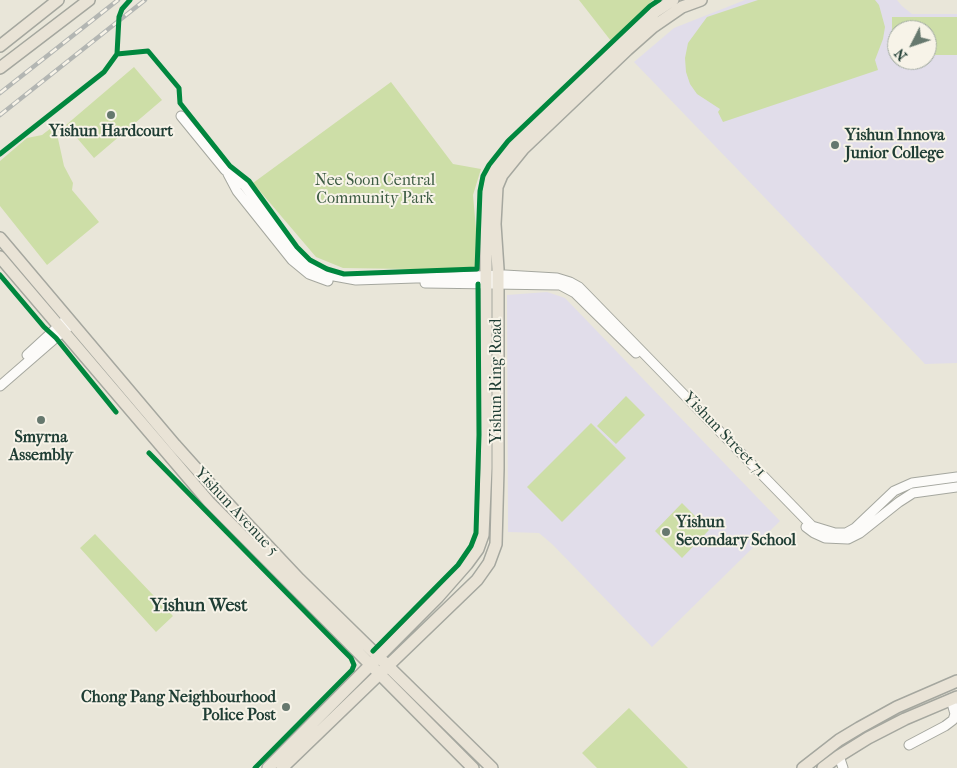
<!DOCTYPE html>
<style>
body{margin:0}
#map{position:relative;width:957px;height:768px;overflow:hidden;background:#e9e6d9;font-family:"IM FELL French Canon",serif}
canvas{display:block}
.north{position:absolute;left:887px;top:20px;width:50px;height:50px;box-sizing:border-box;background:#f7f3e8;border:1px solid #a1aaa0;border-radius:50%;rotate:229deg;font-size:14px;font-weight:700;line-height:20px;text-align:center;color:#1f3d34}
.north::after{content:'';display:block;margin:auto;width:18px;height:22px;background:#66786e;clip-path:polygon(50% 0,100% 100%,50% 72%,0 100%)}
</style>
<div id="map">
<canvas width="957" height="768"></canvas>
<div class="north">N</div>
</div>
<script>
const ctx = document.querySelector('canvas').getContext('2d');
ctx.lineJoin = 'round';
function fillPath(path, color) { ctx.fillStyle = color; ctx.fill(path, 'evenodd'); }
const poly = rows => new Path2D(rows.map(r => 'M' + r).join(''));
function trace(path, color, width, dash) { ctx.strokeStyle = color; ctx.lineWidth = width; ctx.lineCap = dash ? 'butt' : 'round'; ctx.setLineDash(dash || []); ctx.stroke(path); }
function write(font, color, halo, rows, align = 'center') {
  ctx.font = font + ' "IM FELL French Canon",serif'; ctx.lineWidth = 4; ctx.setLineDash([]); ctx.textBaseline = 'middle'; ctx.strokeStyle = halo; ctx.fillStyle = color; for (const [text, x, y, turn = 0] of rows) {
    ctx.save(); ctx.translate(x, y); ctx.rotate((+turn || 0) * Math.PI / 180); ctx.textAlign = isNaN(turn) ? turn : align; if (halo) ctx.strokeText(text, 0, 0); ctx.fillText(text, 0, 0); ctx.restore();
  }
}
fillPath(poly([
 [745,0,897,0,902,6,912,14,957,14,957,363,925,364,634,62,674,28],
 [897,30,927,30,927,60,897,60],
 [547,292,565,298,780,521,652,647,552,544,539,533,508,532,507,295]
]), '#e1ddea');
fillPath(poly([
 [579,0,653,0,611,41],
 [758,0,875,0,879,5,885,27,883,39,875,60,878,70,723,122,718,112,720,109,697,94,690,84,686,72,685,58,688,43,707,17],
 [892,17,957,17,957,55,927,55,927,30,897,30,897,36,892,36],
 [134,67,162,100,94,158,66,125],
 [391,82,453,164,481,169,473,195,479,263,472,270,343,268,316,257,253,183],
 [55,125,64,166,73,183,72,190,99,222,47,265,0,206,0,161,27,138,42,135],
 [626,396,645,415,616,444,597,426],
 [591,423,626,458,562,522,527,487],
 [682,503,709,530,682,558,655,531],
 [95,534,173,616,156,632,80,548],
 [629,708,688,768,597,768,582,753]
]), '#cddea7');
const minor = poly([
 [181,116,225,170,244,185,299,257,307,264,323,274,356,280,505,275,557,278,570,282,579,287,812,526,835,533,846,533,855,528,894,491,912,483,957,477],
 [228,174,237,191,292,260,309,274,328,281],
 [425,283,560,285,575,293,636,353],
 [27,355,63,322],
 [0,386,68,327],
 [806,527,814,533,825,538,848,539,860,533,899,502,913,493,957,487],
 [909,745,945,726,953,720,955,714,951,699],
 [839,756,843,768]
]);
const major = poly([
 [0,46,58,0],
 [0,68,89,0],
 [0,238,175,445,218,493,299,579,492,768],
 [0,257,209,502,473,768],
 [268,768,438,597,467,564,478,549,483,535,486,468,486,199,491,174,499,162,516,142,655,12,673,0],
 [282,768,477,580,489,563,496,544,498,469,498,269,495,224,497,187,502,175,523,149,627,50,653,27,682,7,701,0],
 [803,768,839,740,859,728,897,707,957,681],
 [823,768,839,756,868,738,905,719,957,697]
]);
trace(minor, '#a5a79f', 11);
trace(major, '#a5a79f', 14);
trace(minor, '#fcfbf9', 9);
trace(major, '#e9e3d6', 11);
const rail = poly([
 [0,93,118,0],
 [0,115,145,0]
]);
trace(rail, '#b3b6b3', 4.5);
trace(rail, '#f7f3e8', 2.5, [8]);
trace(poly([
 [117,54,148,51,179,88,180,103,230,166,249,181,297,247,310,260,327,269,344,274,477,269,480,191,483,176,489,165,508,141,650,6,659,0],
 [0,154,104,72,117,54,119,17,122,9,130,0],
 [0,275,44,327,56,338,116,412],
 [149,453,342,649,351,658,354,665,352,670,255,768],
 [373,651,458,565,471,546,476,533,479,435,478,284]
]), '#00873e', 5);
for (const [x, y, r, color] of [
 [111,115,5,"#66786e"],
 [835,145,5,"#66786e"],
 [41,420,5,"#66786e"],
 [666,532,5,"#66786e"],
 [286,707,5,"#66786e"]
]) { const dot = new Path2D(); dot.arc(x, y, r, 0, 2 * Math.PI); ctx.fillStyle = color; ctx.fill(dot); trace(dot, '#f7f3e8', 2); }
write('bold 16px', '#1f3d34', '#f7f3e8', [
 ["Yishun Hardcourt",111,132],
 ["Yishun Innova",845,136,"left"],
 ["Junior College",845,154,"left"],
 ["Smyrna",41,438],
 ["Assembly",41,456],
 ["Yishun",676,523,"left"],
 ["Secondary School",676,541,"left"],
 ["Chong Pang Neighbourhood",276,698,"right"],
 ["Police Post",276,716,"right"]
]);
write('16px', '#3d5c43', '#f7f3e8', [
 ["Nee Soon Central",375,181],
 ["Community Park",375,199]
]);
write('16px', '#1f3d34', '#f7f3e8', [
 ["Yishun Ring Road",497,381,-90],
 ["Yishun Street 71",724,435,46],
 ["Yishun Avenue 5",236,512,47]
]);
write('bold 18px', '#1f3d34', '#f7f3e8', [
 ["Yishun West",199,607]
]);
</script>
